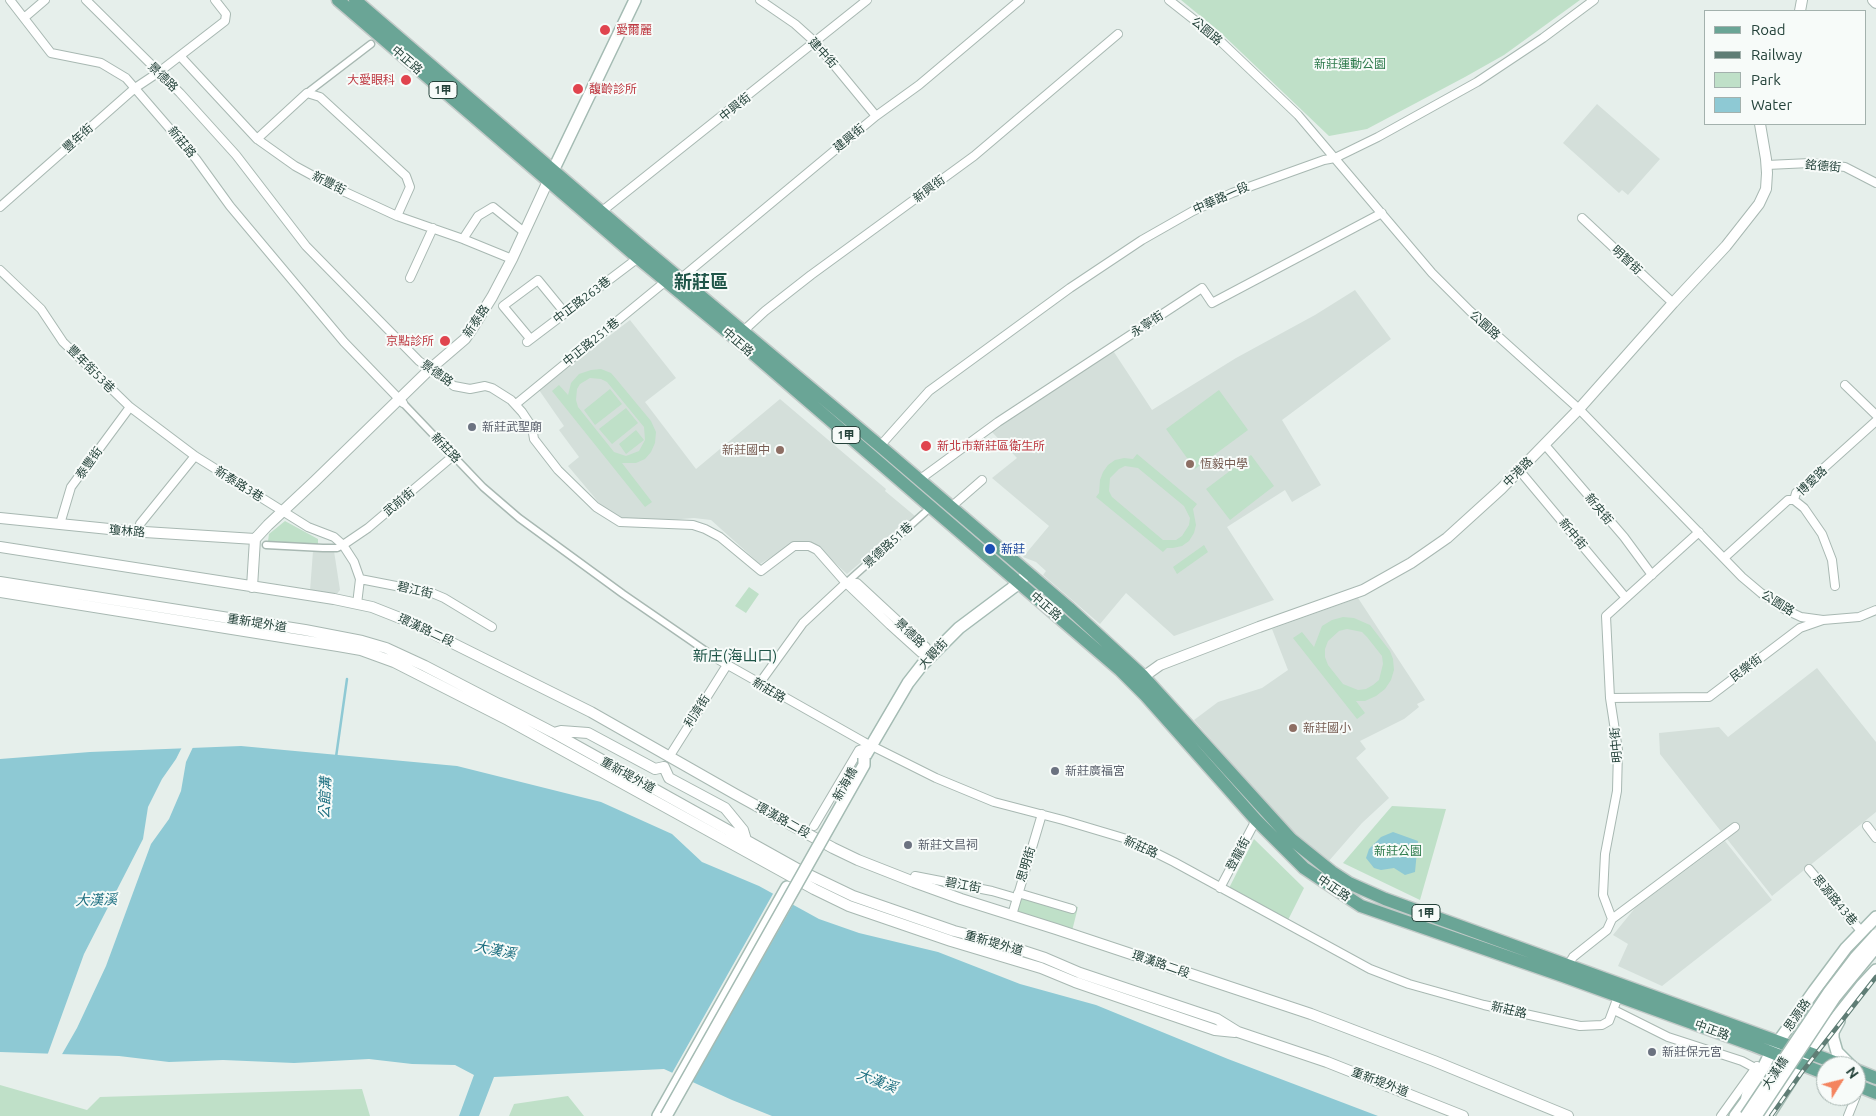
<!DOCTYPE html>
<meta charset="utf-8">
<style>
body{margin:0}
#map{position:relative;width:1876px;height:1116px;overflow:hidden;background:#e6efeb;font-family:Ubuntu,sans-serif}
canvas{display:block}
.legend{position:absolute;left:1704px;top:10px;width:162px;height:115px;box-sizing:border-box;background:#f7fbf9;border:1px solid #a3b1ad;margin:0;padding:6px 9px;list-style:none;font-size:15px;color:#24423a}
.legend li{display:flex;align-items:center;gap:10px;height:25px}
.legend b{width:25px;border:1px solid #a3b1ad}
.north{position:absolute;left:1816px;top:1056px;width:50px;height:50px;box-sizing:border-box;background:#f7fbf9;border:1px solid #a3b1ad;border-radius:50%;rotate:54deg;font-size:14px;font-weight:700;line-height:20px;text-align:center;color:#24423a}
.north::after{content:'';display:block;margin:auto;width:18px;height:22px;background:#f4845f;clip-path:polygon(50% 0,100% 100%,50% 72%,0 100%)}
</style>
<div id="map">
<canvas width="1876" height="1116"></canvas>
<ul class="legend">
<li><b style="height:6px;background:#6aa596"></b>Road</li>
<li><b style="height:6px;background:#5f7d75"></b>Railway</li>
<li><b style="height:14px;background:#bfe0c8"></b>Park</li>
<li><b style="height:14px;background:#8ec9d4"></b>Water</li>
</ul>
<div class="north">N</div>
</div>
<script>
const ctx = document.querySelector('canvas').getContext('2d');
ctx.lineJoin = 'round';
function fillPath(path, color) { ctx.fillStyle = color; ctx.fill(path, 'evenodd'); }
const poly = rows => new Path2D(rows.map(r => 'M' + r).join(''));
function trace(path, color, width, dash) { ctx.strokeStyle = color; ctx.lineWidth = width; ctx.lineCap = dash ? 'butt' : 'round'; ctx.setLineDash(dash || []); ctx.stroke(path); }
function write(font, color, halo, rows, align = 'center') {
  ctx.font = font + ' Ubuntu,"Noto Sans TC",sans-serif'; ctx.lineWidth = 4; ctx.setLineDash([]); ctx.textBaseline = 'middle'; ctx.strokeStyle = halo; ctx.fillStyle = color; for (const [text, x, y, turn = 0] of rows) {
    ctx.save(); ctx.translate(x, y); ctx.rotate((+turn || 0) * Math.PI / 180); ctx.textAlign = isNaN(turn) ? turn : align; if (halo) ctx.strokeText(text, 0, 0); ctx.fillText(text, 0, 0); ctx.restore();
  }
}
fillPath(poly([
 [1597,104,1660,159,1628,195,1622,190,1619,193,1563,143],
 [1355,290,1391,339,1282,420,1321,485,1292,502,1285,490,1227,527,1274,600,1174,636,1126,593,1100,624,1043,575,1046,571,1036,562,1023,557,1049,526,992,478,1017,458,991,431,1112,349,1152,410,1236,358,1315,315],
 [630,320,676,378,645,402,696,469,780,399,886,489,885,491,915,516,847,574,820,549,794,543,760,564,711,520,694,518,656,521,621,519,606,511,568,466,579,457,559,430,564,426,539,390],
 [313,551,334,551,340,590,336,595,310,591],
 [1358,598,1425,700,1417,704,1419,707,1404,719,1360,741,1366,749,1356,758,1389,798,1362,823,1328,862,1294,836,1194,720,1218,702,1262,688,1288,670,1272,629],
 [1817,668,1876,742,1876,812,1772,896,1660,754,1659,733,1719,727,1728,737],
 [1725,841,1772,900,1662,986,1618,966,1628,944,1613,935,1635,908]
]), '#d4dfda');
fillPath(poly([
 [1181,0,1580,0,1504,55,1465,77,1367,129,1329,136,1221,33],
 [601,369,611,373,617,380,651,421,656,432,655,443,651,452,645,459,636,463,622,463,652,502,645,507,552,391,559,385,568,395,571,383,579,374,591,370],
 [590,378,601,379,607,382,644,427,645,440,639,451,626,456,614,452,578,407,576,400,577,389,580,384],
 [610,389,622,404,595,425,584,410],
 [1219,390,1248,430,1195,469,1166,429],
 [626,408,638,423,612,444,599,429],
 [636,430,644,440,626,454,619,444],
 [1137,454,1197,504,1193,509,1196,525,1194,533,1189,541,1182,546,1173,548,1167,548,1163,552,1096,497,1099,493,1100,480,1103,472,1108,465,1115,460,1124,458,1133,459],
 [1125,466,1138,468,1184,506,1190,518,1189,525,1182,536,1176,540,1163,540,1112,497,1109,491,1110,478,1119,469],
 [1251,455,1274,486,1230,520,1206,489],
 [285,521,318,539,318,546,268,541,269,534],
 [1204,545,1208,552,1177,574,1173,567],
 [749,587,759,594,746,613,735,606],
 [1343,617,1354,618,1370,625,1390,651,1393,659,1394,670,1391,680,1385,689,1376,696,1365,701,1356,701,1365,713,1357,719,1293,638,1302,632,1314,647,1322,626,1332,620],
 [1347,629,1362,632,1367,637,1382,656,1383,664,1379,680,1373,685,1366,689,1358,690,1343,684,1328,665,1325,657,1325,649,1328,641,1339,631],
 [1392,806,1446,809,1420,900,1343,863],
 [1254,839,1304,888,1288,920,1228,890],
 [1020,895,1078,907,1072,931,1015,912],
 [0,1085,87,1110,100,1097,362,1089,370,1116,0,1116],
 [568,1096,584,1116,509,1116,514,1104]
]), '#bfe0c8');
fillPath(poly([
 [241,746,457,766,601,802,672,834,702,862,759,886,819,919,859,933,938,952,1020,984,1096,1005,1228,1059,1378,1116,772,1116,732,1100,664,1069,494,1077,479,1116,459,1116,474,1075,455,1065,412,1064,369,1059,294,1063,223,1060,169,1062,119,1056,0,1052,0,759,90,752],
 [1393,832,1418,841,1415,872,1405,875,1394,868,1381,870,1374,868,1366,858,1369,849,1381,837]
]), '#8ec9d4');
fillPath(poly([
 [183,745,194,745,186,762,181,791,169,819,151,844,106,966,77,1028,61,1056,47,1056,84,954,143,839,148,807,162,779,176,759],
 [774,892,794,903,691,1084,671,1075]
]), '#e6efeb');
trace(poly([
 [336,757,347,679]
]), '#8ec9d4', 2.5);
const pedestrian = poly([
 [307,93,371,44],
 [403,403,483,487,519,518,623,594,719,660],
 [266,545,323,548,337,548,343,545],
 [846,583,931,507]
]);
const minor = poly([
 [10,0,51,53,101,63,126,78,196,159,230,206,344,342,403,403],
 [86,0,180,93,236,155,306,246,419,361,454,386,470,389,485,386,492,388,511,400,522,412,532,427,534,439,558,470,596,507,620,522,693,525,705,529,720,537,761,571,794,546,809,546,817,550,846,583,890,625,921,653,929,657],
 [760,0,795,24,815,42,876,116],
 [1169,0,1216,37,1298,115,1432,273,1470,311,1579,409,1742,577,1761,593,1786,610,1801,617,1823,620],
 [24,18,45,0],
 [180,56,257,139,295,166,330,185,397,216,463,239,512,259],
 [257,139,307,93,320,97,406,176,410,187,397,216],
 [1767,165,1810,163,1845,167,1876,183],
 [0,207,135,88,159,72,225,21,226,14,215,0],
 [601,212,867,0],
 [1582,218,1673,303],
 [463,239,478,216,493,207,524,232],
 [0,270,41,309,63,342,130,407,195,456,308,527,334,537,343,545,354,562,360,579,357,604],
 [410,278,433,228],
 [680,279,876,116,919,85,1020,0],
 [740,334,765,311,811,275,974,156,1118,34],
 [528,336,503,306,538,280,565,313],
 [527,342,638,258],
 [1845,385,1876,415],
 [516,404,666,281],
 [1545,445,1624,537,1652,575],
 [880,446,929,391,1070,288,1142,240,1193,211,1232,193,1324,160,1335,158,1378,137,1477,82,1543,38,1594,0],
 [1519,470,1626,598],
 [919,480,998,422,1202,288,1212,303,1382,213],
 [1794,500,1804,508,1822,534,1832,560,1835,586],
 [951,507,982,480],
 [60,524,71,487,130,407],
 [139,532,140,524,195,456],
 [343,545,368,528,453,456],
 [1724,558,1788,500,1794,500,1796,493,1876,421],
 [360,579,432,593,444,598,492,627],
 [846,583,857,583,926,647,929,657],
 [719,660,864,742,936,778,994,802,1063,820,1130,840,1174,862,1370,969,1409,984,1484,1005,1580,1026,1602,1025,1609,1021,1619,994],
 [759,684,803,623,846,583],
 [1610,698,1709,697,1800,628,1823,620,1859,617,1876,610],
 [669,757,727,665],
 [814,826,859,750,871,746],
 [1867,826,1876,838],
 [1809,869,1861,931],
 [914,882,915,876,992,891,1016,898],
 [1220,888,1256,820],
 [1018,893,1072,909],
 [1012,915,1042,814],
 [1612,919,1735,827],
 [1567,967,1573,957,1607,930,1612,919,1603,895,1605,854,1617,791,1618,750,1610,698,1606,616,1699,532],
 [1614,1010,1668,1037,1742,1061,1755,1068],
 [1721,1116,1757,1066],
 [1848,1116,1856,1096]
]);
const tertiary = poly([
 [1873,0,1876,3],
 [1800,11,1802,0],
 [0,518,129,531,255,539],
 [0,547,334,599,372,607,410,622,591,712,735,794,833,848,858,860,914,882,961,899,1056,929,1311,1014,1434,1061,1568,1116],
 [0,582,305,630,362,641,386,648,425,666,554,733,805,873,853,896,954,931,990,940,1045,958,1080,973,1217,1019,1238,1032,1327,1062,1463,1116],
 [252,587,255,539,268,525,315,481,430,369,465,339,472,329,492,297,512,259,548,181],
 [0,592,338,646,361,650,394,662,508,720,814,889,849,906,951,941,1041,968,1075,982,1215,1030,1235,1032],
 [1139,680,1160,665,1259,627,1363,590,1411,563,1447,538,1501,489,1579,409,1673,303,1726,246,1759,204,1766,189,1767,173,1766,159,1760,124],
 [554,733,561,731,588,733,655,769,664,767],
 [664,767,669,778,725,808,743,830,746,840]
]);
const secondary = poly([
 [549,179,635,0],
 [864,758,908,683,922,665,959,628,1019,583,1025,576],
 [1839,1021,1833,1032,1833,1038,1837,1052,1851,1066],
 [658,1116,787,887],
 [1735,1116,1746,1101,1748,1093,1757,1080,1771,1052,1814,991,1846,948,1876,917],
 [1768,1116,1809,1052,1862,985,1876,970]
]);
const primary = poly([
 [338,0,638,258,736,339,1120,670,1146,696,1256,820,1304,868,1361,906,1563,976,1750,1044,1826,1074],
 [355,0,641,246,880,446,1069,608,1143,676,1291,839,1332,872,1349,883,1385,899,1845,1066],
 [1856,1070,1876,1078],
 [1856,1085,1876,1093]
]);
trace(pedestrian, '#a8b8b2', 9);
trace(minor, '#a8b8b2', 10);
trace(tertiary, '#a8b8b2', 12);
trace(secondary, '#a4bbb3', 14);
trace(primary, '#c2cac8', 15);
trace(pedestrian, '#fff', 6);
trace(minor, '#fff', 8);
trace(tertiary, '#fff', 10);
trace(secondary, '#fff', 11);
trace(primary, '#6aa596', 12);
const rail = poly([
 [1771,1116,1802,1072,1876,977]
]);
trace(rail, '#5f7d75', 4.5);
trace(rail, '#f7fbf9', 2.5, [8]);
const secondaryBridge = poly([
 [666,1116,864,765,864,758],
 [1746,1116,1829,992,1855,958,1876,935],
 [1756,1116,1835,997,1876,947]
]);
trace(secondaryBridge, '#a4bbb3', 14, []);
trace(secondaryBridge, '#fff', 11);
for (const [x, y, r, color] of [
 [605,30,6,"#e0444e"],
 [406,80,6,"#e0444e"],
 [578,89,6,"#e0444e"],
 [445,341,6,"#e0444e"],
 [472,427,5,"#6b7280"],
 [926,446,6,"#e0444e"],
 [780,450,5,"#8d6e63"],
 [1190,464,5,"#8d6e63"],
 [990,549,6,"#1a4fb4"],
 [1293,728,5,"#8d6e63"],
 [1055,771,5,"#6b7280"],
 [908,845,5,"#6b7280"],
 [1652,1052,5,"#6b7280"]
]) { const dot = new Path2D(); dot.arc(x, y, r, 0, 2 * Math.PI); ctx.fillStyle = color; ctx.fill(dot); trace(dot, '#f7fbf9', 2); }
for (const [x, y, w] of [
 [443,90,28],
 [846,435,28],
 [1426,913,28]
]) { const box = new Path2D(); box.roundRect(x - w / 2, y - 8.5, w, 17, 4); ctx.fillStyle = '#f7fbf9'; ctx.fill(box); trace(box, '#24423a', 1); }
write('bold 11px', '#24423a', null, [
 ["1甲",443,90],
 ["1甲",846,435],
 ["1甲",1426,913]
]);
write('12px', '#be3a42', '#f7fbf9', [
 ["愛爾麗",616,30],
 ["大愛眼科",395,80,"right"],
 ["馥齡診所",589,89],
 ["京點診所",434,341,"right"],
 ["新北市新莊區衛生所",937,446]
], 'left');
write('12px', '#24423a', '#f7fbf9', [
 ["公園路",1207,31,40],
 ["建中街",823,53,48],
 ["中正路",407,60,41],
 ["景德路",163,77,44],
 ["中興街",735,107,-39],
 ["豐年街",78,138,-42],
 ["建興街",849,138,-40],
 ["新莊路",182,142,50],
 ["銘德街",1823,166,5],
 ["新豐街",329,183,27],
 ["新興街",929,189,-37],
 ["中華路一段",1221,198,-24],
 ["明智街",1627,260,43],
 ["中正路263巷",582,300,-37],
 ["新泰路",476,321,-56],
 ["永寧街",1147,324,-33],
 ["公園路",1485,325,42],
 ["中正路251巷",591,342,-39],
 ["中正路",738,342,41],
 ["豐年街53巷",91,369,45],
 ["景德路",437,373,35],
 ["新莊路",446,448,46],
 ["泰豐街",89,463,-54],
 ["中港路",1518,472,-45],
 ["博愛路",1812,481,-44],
 ["新泰路3巷",239,484,32],
 ["武前街",399,502,-40],
 ["新央街",1599,509,50],
 ["瓊林路",127,531,5],
 ["新中街",1573,534,50],
 ["景德路51巷",888,545,-42],
 ["碧江街",415,590,13],
 ["公園路",1778,603,32],
 ["中正路",1046,606,41],
 ["重新堤外道",257,623,9],
 ["環漢路二段",426,630,25],
 ["景德路",910,633,44],
 ["大觀街",933,654,-47],
 ["民樂街",1746,668,-37],
 ["新莊路",769,690,30],
 ["利濟街",697,711,-57],
 ["明中街",1616,745,-95],
 ["重新堤外道",628,775,29],
 ["新海橋",845,784,-61],
 ["環漢路二段",783,820,29],
 ["新莊路",1141,847,24],
 ["登龍街",1238,854,-62],
 ["思明街",1026,864,-73],
 ["碧江街",963,885,11],
 ["中正路",1334,888,34],
 ["思源路43巷",1835,900,50],
 ["重新堤外道",994,943,16],
 ["環漢路二段",1161,964,19],
 ["新莊路",1509,1010,13],
 ["思源路",1797,1015,-55],
 ["中正路",1712,1030,20],
 ["大漢橋",1775,1073,-56],
 ["重新堤外道",1380,1082,21]
]);
write('12px', '#2d7a4b', '#f7fbf9', [
 ["新莊運動公園",1350,64],
 ["新莊公園",1398,851]
]);
write('12px', '#5b616d', '#f7fbf9', [
 ["新莊武聖廟",482,427],
 ["新莊廣福宮",1065,771],
 ["新莊文昌祠",918,845],
 ["新莊保元宮",1662,1052]
], 'left');
write('12px', '#785e54', '#f7fbf9', [
 ["新莊國中",770,450,"right"],
 ["恆毅中學",1200,464],
 ["新莊國小",1303,728]
], 'left');
write('12px', '#164399', '#f7fbf9', [
 ["新莊",1001,549]
], 'left');
write('italic 14px', '#1c6f80', '#f7fbf9', [
 ["公館溝",325,798,-88],
 ["大漢溪",96,900,-2],
 ["大漢溪",495,950,11],
 ["大漢溪",877,1081,21]
]);
write('15px', '#1f5548', '#f7fbf9', [
 ["新庄(海山口)",735,656]
]);
write('bold 18px', '#1f5548', '#f7fbf9', [
 ["新莊區",701,282]
]);
</script>
